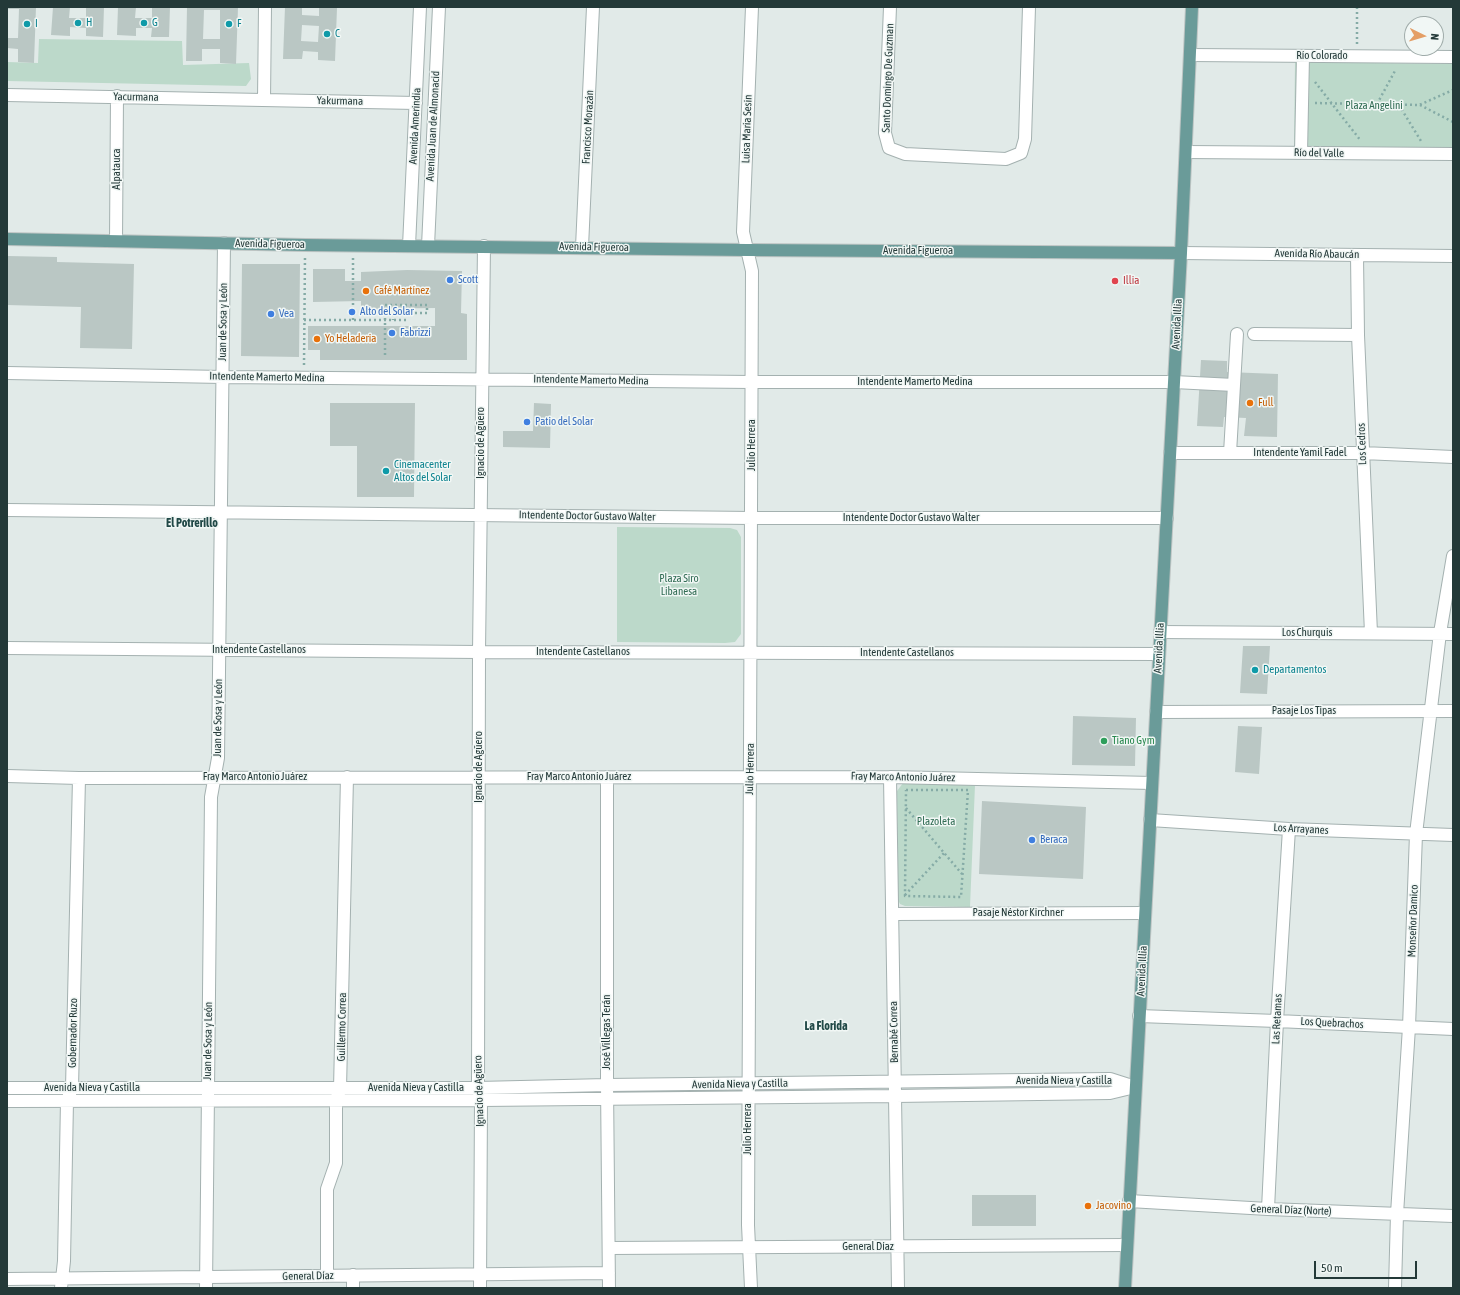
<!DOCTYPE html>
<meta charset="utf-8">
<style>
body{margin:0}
#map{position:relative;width:1460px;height:1295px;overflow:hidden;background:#e1eae8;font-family:"Asap Condensed",sans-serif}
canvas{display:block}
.frame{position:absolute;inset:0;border:8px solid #233938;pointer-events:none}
.north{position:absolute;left:1404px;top:16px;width:40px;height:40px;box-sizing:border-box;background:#f1f7f5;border:1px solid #9faba9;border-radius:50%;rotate:95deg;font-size:11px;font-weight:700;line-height:16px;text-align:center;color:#233938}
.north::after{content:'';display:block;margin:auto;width:14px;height:18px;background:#e49e65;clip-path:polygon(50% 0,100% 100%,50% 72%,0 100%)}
.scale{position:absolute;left:1314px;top:1261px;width:103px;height:18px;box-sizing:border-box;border:2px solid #233938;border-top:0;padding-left:5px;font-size:12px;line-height:14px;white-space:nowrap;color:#233938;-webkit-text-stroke:3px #f1f7f5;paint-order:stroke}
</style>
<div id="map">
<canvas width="1460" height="1295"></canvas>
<div class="frame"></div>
<div class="north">N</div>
<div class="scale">50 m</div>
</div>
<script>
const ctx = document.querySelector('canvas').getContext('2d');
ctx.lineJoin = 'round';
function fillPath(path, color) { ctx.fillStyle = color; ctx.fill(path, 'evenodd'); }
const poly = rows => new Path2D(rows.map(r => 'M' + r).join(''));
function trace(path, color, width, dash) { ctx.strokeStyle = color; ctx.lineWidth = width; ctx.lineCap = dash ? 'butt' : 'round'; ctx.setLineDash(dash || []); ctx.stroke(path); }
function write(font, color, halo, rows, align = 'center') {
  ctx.font = font + ' "Asap Condensed",sans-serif'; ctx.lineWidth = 3; ctx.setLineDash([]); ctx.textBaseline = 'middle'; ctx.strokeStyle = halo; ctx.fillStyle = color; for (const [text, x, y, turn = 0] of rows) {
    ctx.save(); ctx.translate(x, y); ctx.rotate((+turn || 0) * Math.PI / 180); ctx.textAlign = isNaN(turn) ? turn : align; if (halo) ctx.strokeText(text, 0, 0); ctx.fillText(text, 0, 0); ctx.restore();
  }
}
fillPath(poly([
 [39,39,182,41,183,65,249,63,251,79,246,86,7,81,7,62,38,63],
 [1295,62,1453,64,1453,149,1294,148],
 [617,527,730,528,737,530,741,537,741,634,735,642,725,643,617,642],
 [903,783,975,785,970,907,905,906,900,904,898,900,897,791]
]), '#bcd9ca');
fillPath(poly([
 [7,7,36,7,34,63,18,62,18,49,7,48,7,38,18,38,19,9,7,9],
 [53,7,70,7,69,18,86,18,86,7,104,7,103,37,86,36,86,28,70,27,70,36,51,35],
 [118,7,136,7,135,18,152,18,152,7,170,7,169,37,151,37,152,28,136,28,136,36,117,35],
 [187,7,238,7,236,64,220,63,220,49,202,49,202,61,186,61],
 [204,10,220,10,220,39,203,39],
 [285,7,302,8,302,15,319,16,319,8,337,8,335,61,318,60,318,52,303,51,302,59,283,59],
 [302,25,319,26,318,42,301,41],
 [8,256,57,257,57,262,134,264,132,349,80,348,81,307,7,305],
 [242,264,300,264,299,357,241,356],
 [313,269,345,269,345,281,361,281,361,272,407,270,462,271,461,313,467,314,467,360,320,360,320,350,308,350,308,326,435,326,435,308,361,309,361,301,313,302],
 [1201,360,1227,361,1227,372,1278,374,1277,437,1244,436,1246,418,1224,417,1223,427,1197,426],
 [330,403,415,403,414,497,357,497,357,446,330,446],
 [534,403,551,404,550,448,503,447,503,431,533,431],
 [1243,646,1270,646,1267,694,1240,693],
 [1073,716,1136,718,1135,766,1072,765],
 [1238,726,1262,727,1259,774,1235,772],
 [982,801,1086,807,1083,879,979,874],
 [972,1195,1036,1195,1036,1226,972,1226]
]), '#bac7c4');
const minor = poly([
 [890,7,885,133,889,148,905,154,1006,159,1021,153,1025,139,1029,7],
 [1190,55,1453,57],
 [7,95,416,103],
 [264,100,265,7],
 [1186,152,1453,154],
 [1301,153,1303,56],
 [116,241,117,96],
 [409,246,420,7],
 [428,246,439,7],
 [582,247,593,7],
 [1181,253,1453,256],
 [1357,255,1358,335,1371,633],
 [1254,334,1358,335],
 [7,373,223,377,752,382,1174,382,1234,385],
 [1170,453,1363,453,1453,457],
 [1230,453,1237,334],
 [7,510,752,518,1167,518],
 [1160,632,1453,634],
 [7,648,479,652,1159,654],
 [1156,712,1453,711],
 [7,776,79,778,890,777,1152,783],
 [607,777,607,1085,609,1288],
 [890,777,898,1288],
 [1150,820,1289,829,1453,835],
 [892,914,1145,913],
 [1139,1016,1277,1021,1453,1029],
 [7,1088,478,1088,607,1085,1110,1079,1135,1087],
 [7,1101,481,1100,895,1096,1110,1093,1135,1087],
 [1129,1201,1268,1209,1453,1216],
 [1268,1209,1277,1021,1289,829],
 [609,1248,1127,1245],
 [353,1275,353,1288],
 [327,1276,327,1189,336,1163,336,1100,340,1089,347,777],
 [7,1279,609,1273],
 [61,1288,64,1261,67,1101,72,1088,79,778],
 [206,1288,211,797,218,758,224,243],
 [480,1288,481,1100,478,1088,479,652,484,246],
 [751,1288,748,1225,752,271,743,232,752,7],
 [1395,1288,1397,1214,1409,1027,1416,834,1440,633,1453,556]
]);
const major = poly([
 [7,239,305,245,747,250,1181,253],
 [1125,1288,1181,253,1192,7]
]);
trace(minor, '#a4b1b0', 14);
trace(major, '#bdc4c3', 14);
trace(poly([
 [1357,44,1357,7],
 [1315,82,1361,141],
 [1315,103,1419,105,1453,90],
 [1377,104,1396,69],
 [1399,105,1421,141],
 [1420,105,1453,122],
 [385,305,427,305,427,313,393,313,393,320],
 [304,320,407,320],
 [353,320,353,258],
 [304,365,305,256],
 [906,790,968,790,961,897,905,896,906,790],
 [906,808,962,874],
 [905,895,944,853]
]), '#85aba6', 2.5, [2, 3]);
trace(minor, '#fff', 12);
trace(major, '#6a9b99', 12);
trace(poly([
 [385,355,385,305]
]), '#85aba6', 2.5, [2, 3]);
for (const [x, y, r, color] of [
 [78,23,4,"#0f9aa8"],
 [144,23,4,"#0f9aa8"],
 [27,24,4,"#0f9aa8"],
 [229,24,4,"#0f9aa8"],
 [327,34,4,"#0f9aa8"],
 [450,280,4,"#3f7fe0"],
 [1115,281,4,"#e0444e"],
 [366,291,4,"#e8710a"],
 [352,312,4,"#3f7fe0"],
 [271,314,4,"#3f7fe0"],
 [392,333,4,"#3f7fe0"],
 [317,339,4,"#e8710a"],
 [1250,403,4,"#e8710a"],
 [527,422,4,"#3f7fe0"],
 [386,471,4,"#0f9aa8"],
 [1255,670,4,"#0f9aa8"],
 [1104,741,4,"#2e9e5b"],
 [1032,840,4,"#3f7fe0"],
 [1088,1206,4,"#e8710a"]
]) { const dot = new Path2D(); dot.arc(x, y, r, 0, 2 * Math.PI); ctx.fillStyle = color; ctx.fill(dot); trace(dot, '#f1f7f5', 1.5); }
write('11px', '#0d838f', '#f1f7f5', [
 ["H",86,23],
 ["G",152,23],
 ["I",35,24],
 ["F",237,24],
 ["C",335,34],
 ["Cinemacenter",394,465],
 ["Altos del Solar",394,478],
 ["Departamentos",1263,670]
], 'left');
write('11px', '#233938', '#f1f7f5', [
 ["Río Colorado",1322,56],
 ["Santo Domingo De Guzman",888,78,-88],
 ["Yacurmana",136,97,1],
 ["Yakurmana",340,101,1],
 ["Avenida Amerindia",415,126,-87],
 ["Avenida Juan de Almonacid",433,126,-87],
 ["Francisco Morazán",588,127,-87],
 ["Luisa Maria Sesin",747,129,-88],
 ["Río del Valle",1319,153,1],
 ["Alpatauca",117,169,-90],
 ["Avenida Figueroa",270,244,1],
 ["Avenida Figueroa",594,247,1],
 ["Avenida Figueroa",918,251],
 ["Avenida Río Abaucán",1317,254,1],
 ["Juan de Sosa y León",223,322,-89],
 ["Avenida Illia",1177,324,-87],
 ["Intendente Mamerto Medina",267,377,1],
 ["Intendente Mamerto Medina",591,380,1],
 ["Intendente Mamerto Medina",915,382],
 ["Ignacio de Agüero",481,443,-90],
 ["Los Cedros",1362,444,-92],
 ["Julio Herrera",752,445,-90],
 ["Intendente Yamil Fadel",1300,453],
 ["Intendente Doctor Gustavo Walter",587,516,1],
 ["Intendente Doctor Gustavo Walter",911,518],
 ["Los Churquis",1307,633],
 ["Avenida Illia",1159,648,-87],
 ["Intendente Castellanos",259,650],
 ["Intendente Castellanos",583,652],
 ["Intendente Castellanos",907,653],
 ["Pasaje Los Tipas",1304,711],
 ["Juan de Sosa y León",218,718,-89],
 ["Ignacio de Agüero",479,767,-90],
 ["Julio Herrera",750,769,-89],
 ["Fray Marco Antonio Juárez",255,777],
 ["Fray Marco Antonio Juárez",579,777],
 ["Fray Marco Antonio Juárez",903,777,1],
 ["Los Arrayanes",1301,829,3],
 ["Pasaje Néstor Kirchner",1018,913],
 ["Monseñor Damico",1413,921,-88],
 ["Avenida Illia",1142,971,-87],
 ["Las Retamas",1277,1019,-87],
 ["Los Quebrachos",1332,1023,3],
 ["Guillermo Correa",342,1027,-89],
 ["José Villegas Terán",607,1032,-90],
 ["Bernabé Correa",894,1032,-91],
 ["Gobernador Ruzo",73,1033,-89],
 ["Juan de Sosa y León",208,1041,-89],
 ["Avenida Nieva y Castilla",1064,1081],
 ["Avenida Nieva y Castilla",740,1084,-1],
 ["Avenida Nieva y Castilla",92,1088],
 ["Avenida Nieva y Castilla",416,1088],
 ["Ignacio de Agüero",479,1091,-92],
 ["Julio Herrera",748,1129,-90],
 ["General Díaz (Norte)",1291,1210,2],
 ["General Díaz",868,1247],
 ["General Díaz",308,1276,-1]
]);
write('11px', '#316c54', '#f1f7f5', [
 ["Plaza Angelini",1374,106],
 ["Plaza Siro",679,579],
 ["Libanesa",679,592],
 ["Plazoleta",936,822]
]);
write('11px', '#366cbe', '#f1f7f5', [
 ["Scott",458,280],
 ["Alto del Solar",360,312],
 ["Vea",279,314],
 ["Fabrizzi",400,333],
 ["Patio del Solar",535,422],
 ["Beraca",1040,840]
], 'left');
write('11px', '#be3a42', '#f1f7f5', [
 ["Illia",1123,281]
], 'left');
write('11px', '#c56008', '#f1f7f5', [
 ["Café Martínez",374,291],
 ["Yo Heladeria",325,339],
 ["Full",1258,403],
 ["Jacovino",1096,1206]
], 'left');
write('11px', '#27864d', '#f1f7f5', [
 ["Tiano Gym",1112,741]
], 'left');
write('bold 12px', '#214947', '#f1f7f5', [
 ["El Potrerillo",192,523],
 ["La Florida",826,1026]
]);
</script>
